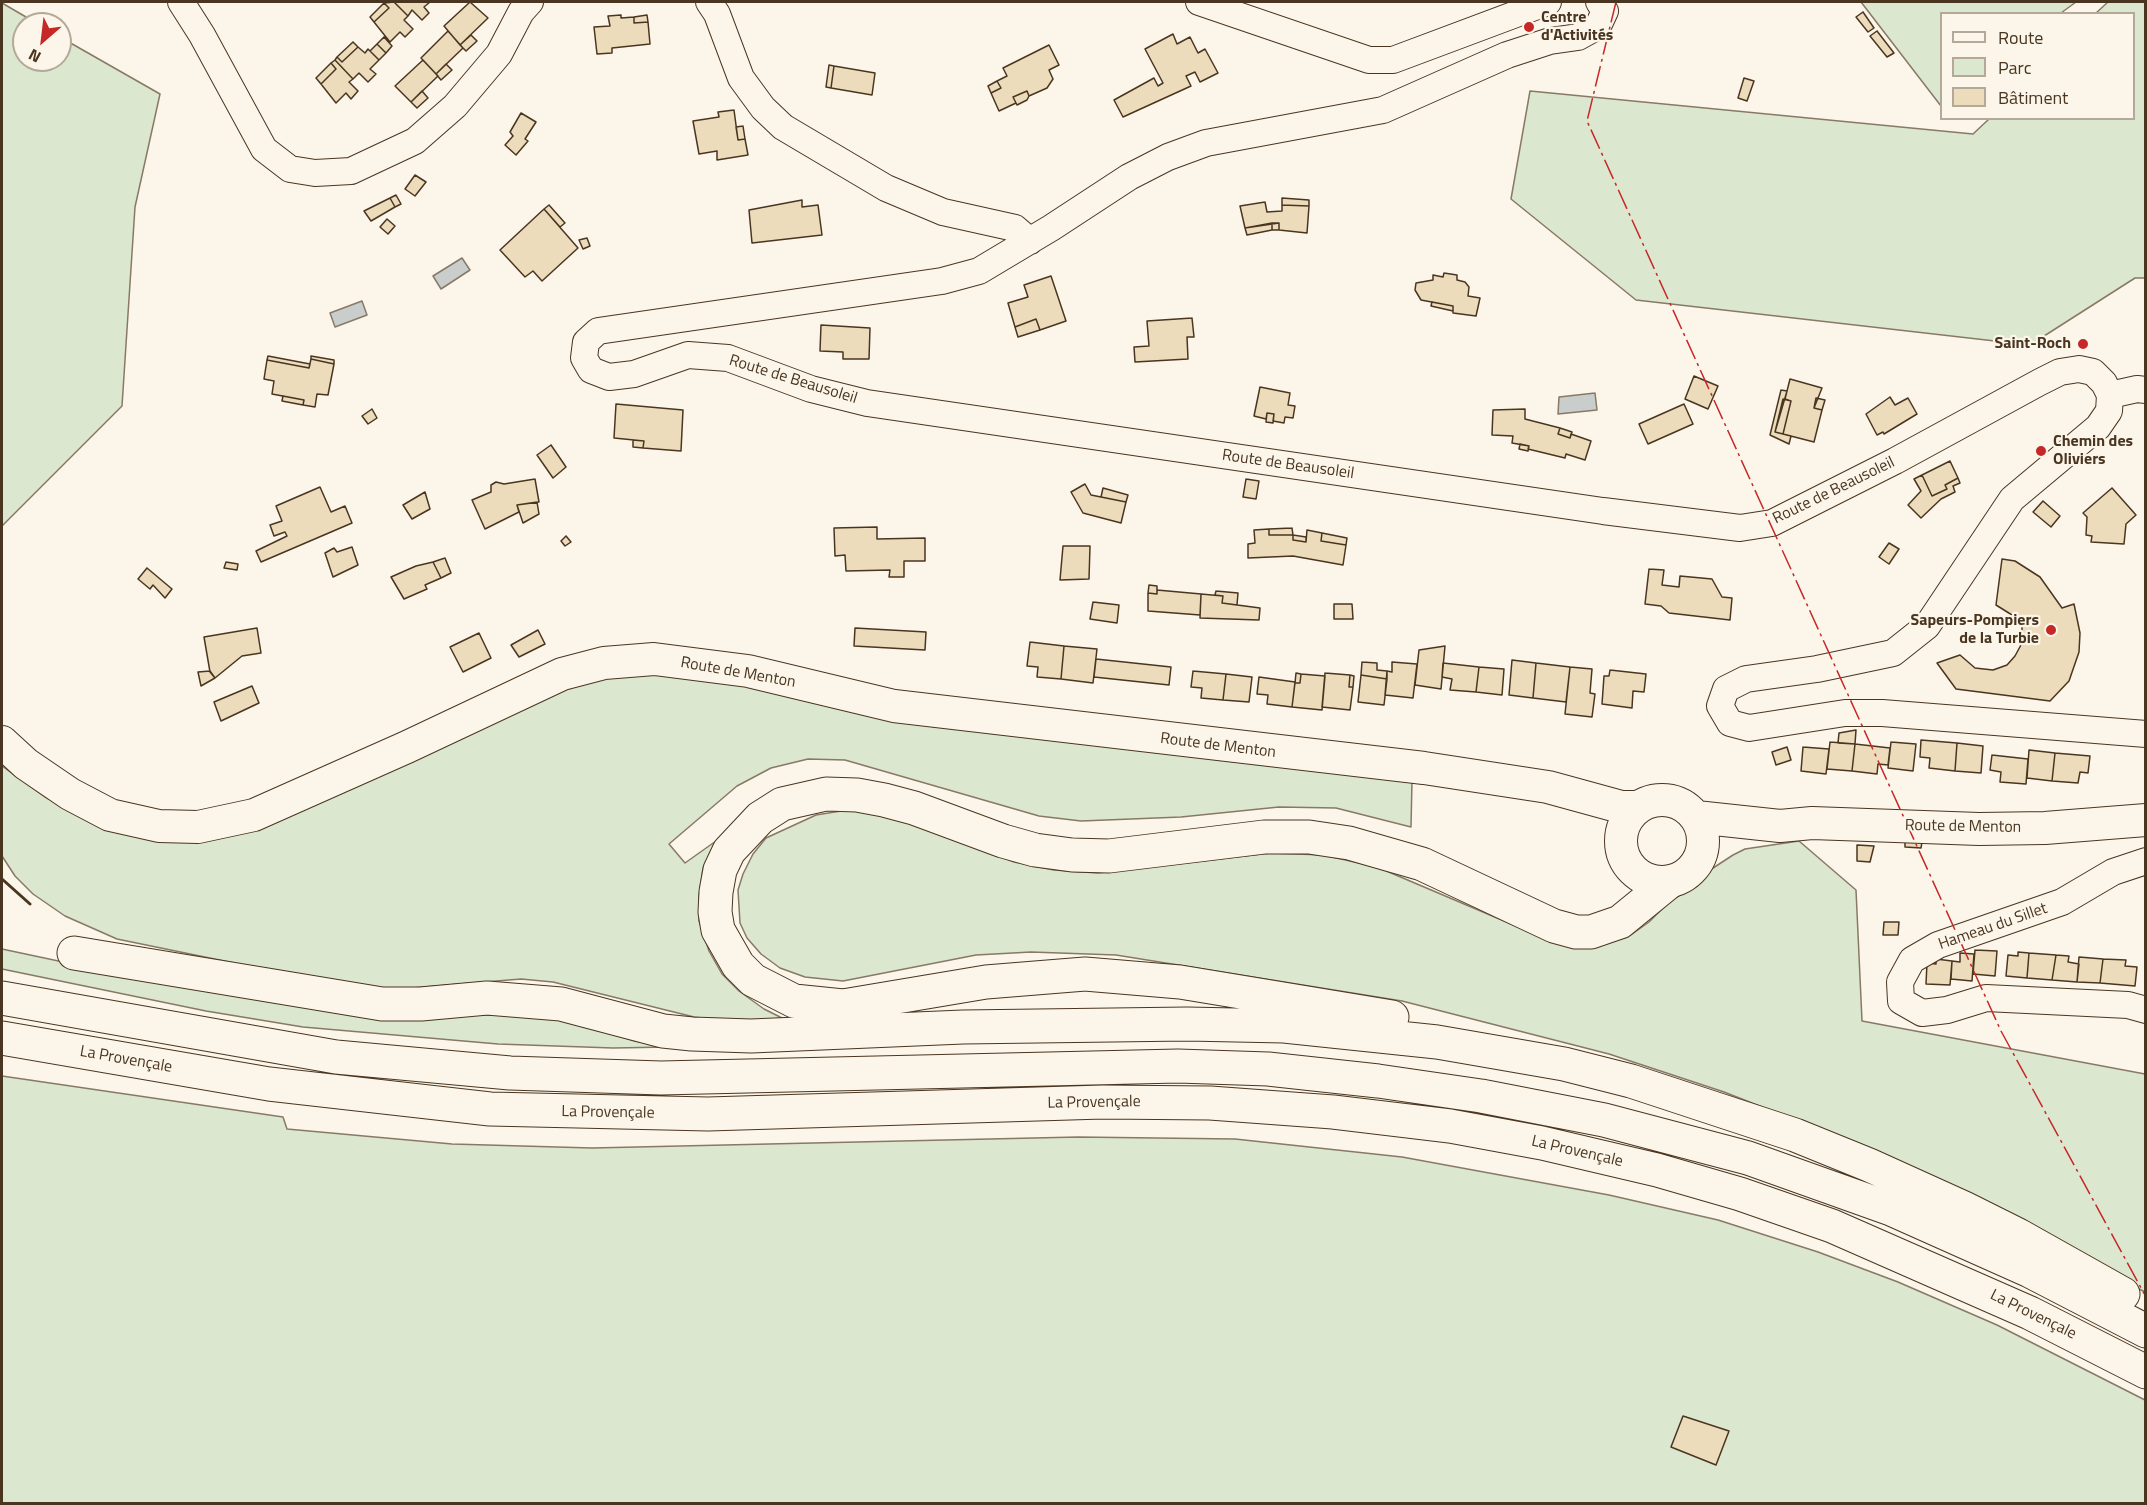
<!DOCTYPE html>
<meta charset="utf-8">
<style>
body{margin:0}
#map{position:relative;width:2147px;height:1505px;overflow:hidden;background:#fbf6e9;font-family:"Titillium Web",sans-serif}
canvas{display:block}
.frame{position:absolute;inset:0;border:3px solid #4a3520;pointer-events:none}
.legend{position:absolute;left:1940px;top:12px;width:195px;height:108px;box-sizing:border-box;background:#fbf6e9;border:2px solid #b4a999;margin:0;padding:8px 10px;list-style:none;font-size:18px;color:#4a3520}
.legend li{display:flex;align-items:center;gap:12px;height:30px}
.legend b{width:30px;border:2px solid #b4a999}
.north{position:absolute;left:12px;top:12px;width:60px;height:60px;box-sizing:border-box;background:#fbf6e9;border:2px solid #b4a999;border-radius:50%;rotate:208deg;font-size:16px;font-weight:700;line-height:24px;text-align:center;color:#4a3520}
.north::after{content:'';display:block;margin:auto;width:21px;height:27px;background:#c62828;clip-path:polygon(50% 0,100% 100%,50% 72%,0 100%)}
</style>
<div id="map">
<canvas width="2147" height="1505"></canvas>
<div class="frame"></div>
<ul class="legend">
<li><b style="height:8px;background:#fbf6e9"></b>Route</li>
<li><b style="height:16px;background:#dce7d0"></b>Parc</li>
<li><b style="height:16px;background:#ecdcbc"></b>Bâtiment</li>
</ul>
<div class="north">N</div>
</div>
<script>
const ctx = document.querySelector('canvas').getContext('2d');
ctx.lineJoin = 'round';
function fillPath(path, color) { ctx.fillStyle = color; ctx.fill(path, 'evenodd'); }
const poly = rows => new Path2D(rows.map(r => 'M' + r).join(''));
function trace(path, color, width, dash) { ctx.strokeStyle = color; ctx.lineWidth = width; ctx.lineCap = dash ? 'butt' : 'round'; ctx.setLineDash(dash || []); ctx.stroke(path); }
function write(font, color, halo, rows, align = 'center') {
  ctx.font = font + ' "Titillium Web",sans-serif'; ctx.lineWidth = 4.5; ctx.setLineDash([]); ctx.textBaseline = 'middle'; ctx.strokeStyle = halo; ctx.fillStyle = color; for (const [text, x, y, turn = 0] of rows) {
    ctx.save(); ctx.translate(x, y); ctx.rotate((+turn || 0) * Math.PI / 180); ctx.textAlign = isNaN(turn) ? turn : align; if (halo) ctx.strokeText(text, 0, 0); ctx.fillText(text, 0, 0); ctx.restore();
  }
}
const green = poly([
 [1861,2,2076,2,2061,13,1942,14,1941,106,1861,2],
 [2108,2,2145,2,2145,278,2135,278,2030,345,1636,300,1511,199,1530,91,1973,134,1989,119,2134,118,2134,14,2096,13,2108,2],
 [2,3,38,24,24,24,24,60,60,60,60,37,160,94,135,207,122,406,2,526,2,3],
 [679,670,1412,781,1411,827,1336,808,1279,807,1181,817,1081,821,1039,816,845,760,808,759,771,768,737,786,669,844,685,863,716,841,703,868,699,896,699,921,709,951,722,974,739,991,764,1009,788,1021,742,1023,694,1017,553,982,521,979,411,988,356,988,117,939,65,916,33,894,15,876,2,856,2,766,45,797,76,813,165,836,550,692,604,677,679,670],
 [841,811,871,811,899,819,1014,862,1054,870,1098,873,1271,853,1323,855,1377,867,1530,932,1600,945,1628,937,1649,922,1671,900,1697,886,1707,872,1733,855,1745,849,1799,841,1856,890,1862,1021,2145,1074,2145,1292,1854,1143,1724,1092,1609,1054,1402,1001,1116,955,1031,952,976,955,843,981,805,977,780,968,761,954,747,938,740,923,738,890,743,874,753,854,766,838,816,815,841,811],
 [2,949,115,973,452,1015,551,1015,635,1041,669,1047,613,1048,498,1044,303,1027,206,1011,2,969,2,949],
 [2,1076,283,1117,287,1129,452,1144,592,1148,1078,1137,1235,1139,1402,1157,1609,1195,1718,1220,1818,1252,1898,1282,1997,1325,2145,1400,2145,1503,2,1503,2,1076]
]);
fillPath(green, '#dce7d0');
trace(green, '#887966', 1.5);
const water = poly([
 [462,258,470,270,441,289,433,276,462,258],
 [362,301,367,315,335,327,330,313,362,301],
 [1595,393,1597,410,1558,414,1559,397,1595,393]
]);
fillPath(water, '#c9cecd');
trace(water, '#887966', 1.5);
const building = poly([
 [394,2,430,2,424,7,429,13,422,20,412,10,408,16,394,2],
 [394,2,408,16,404,20,413,29,405,37,400,32,390,42,374,22,389,8,384,3,394,2],
 [470,2,488,18,460,45,444,26,470,2],
 [384,3,389,8,374,22,370,17,384,3],
 [1863,12,1874,28,1868,32,1856,17,1863,12],
 [621,15,621,18,634,17,634,23,648,22,650,44,612,48,612,53,597,54,594,27,610,26,608,16,621,15],
 [647,15,648,22,634,23,634,17,647,15],
 [448,31,463,48,436,74,421,58,448,31],
 [1877,31,1894,53,1887,57,1870,36,1877,31],
 [1173,34,1177,44,1190,37,1198,53,1205,49,1218,73,1200,82,1195,72,1186,76,1191,86,1123,117,1114,100,1154,78,1158,86,1163,83,1145,49,1173,34],
 [471,35,477,41,466,51,460,45,471,35],
 [384,37,392,46,386,53,377,44,384,37],
 [353,42,358,47,342,62,337,57,353,42],
 [377,44,386,53,379,60,370,51,377,44],
 [1049,45,1059,65,1049,70,1053,79,1047,88,1029,96,1027,91,1013,97,1016,103,999,111,991,93,1001,88,997,81,1007,76,1003,68,1049,45],
 [358,47,365,53,368,49,379,60,370,69,376,74,368,82,359,73,353,79,335,60,337,57,342,62,358,47],
 [335,60,353,79,349,82,358,91,351,99,346,93,336,103,321,84,336,69,331,63,335,60],
 [423,60,438,76,411,102,395,86,423,60],
 [331,63,336,69,321,84,316,78,331,63],
 [446,64,452,70,441,80,436,74,446,64],
 [829,65,834,66,831,88,826,87,829,65],
 [834,66,875,73,872,95,831,88,834,66],
 [1744,78,1754,81,1747,101,1738,98,1744,78],
 [997,81,1001,88,991,93,988,86,997,81],
 [422,91,428,98,417,108,411,102,422,91],
 [1027,91,1029,96,1027,100,1017,105,1013,97,1027,91],
 [734,110,738,140,745,139,748,155,717,160,717,151,699,154,693,121,719,117,718,112,734,110],
 [521,113,536,122,525,139,528,141,516,155,505,145,513,136,510,132,521,113],
 [743,126,745,139,738,140,736,127,743,126],
 [415,175,426,182,415,196,405,189,415,175],
 [396,195,401,204,395,207,390,198,396,195],
 [390,198,395,207,371,221,364,211,390,198],
 [1282,198,1309,200,1309,206,1282,205,1282,198],
 [802,200,802,207,818,205,822,235,752,243,749,210,802,200],
 [1265,202,1267,212,1282,211,1282,205,1309,206,1307,233,1279,230,1279,223,1245,228,1240,206,1265,202],
 [549,205,565,223,560,227,544,209,549,205],
 [544,209,578,248,542,281,533,271,525,277,500,250,544,209],
 [387,219,395,226,388,234,380,227,387,219],
 [1272,223,1279,223,1279,230,1272,230,1272,223],
 [1272,223,1272,230,1247,235,1245,228,1272,223],
 [587,238,590,246,583,249,579,240,587,238],
 [1444,273,1457,275,1457,280,1465,282,1469,287,1468,296,1480,298,1476,316,1453,313,1453,306,1421,300,1415,290,1416,283,1433,280,1433,275,1443,277,1444,273],
 [1051,276,1066,321,1040,330,1036,319,1015,327,1008,303,1028,297,1024,285,1051,276],
 [1432,302,1453,306,1453,311,1431,306,1432,302],
 [1192,318,1194,337,1187,337,1188,359,1135,362,1134,347,1149,346,1147,321,1192,318],
 [1036,319,1040,330,1018,337,1015,327,1036,319],
 [821,325,870,328,869,359,843,359,843,352,820,351,821,325],
 [268,356,310,364,309,368,267,360,268,356],
 [311,356,334,360,334,364,311,359,311,356],
 [311,359,334,364,328,395,317,394,315,407,303,405,304,400,272,394,274,381,264,379,267,360,309,368,311,359],
 [1694,376,1718,386,1708,409,1685,399,1694,376],
 [1790,379,1822,388,1814,408,1822,410,1814,442,1783,434,1791,401,1785,399,1790,379],
 [1260,387,1290,393,1288,405,1295,406,1293,418,1285,417,1284,423,1273,421,1274,414,1267,413,1266,419,1254,416,1260,387],
 [1781,390,1787,391,1775,432,1791,436,1789,444,1770,435,1781,390],
 [283,396,304,400,303,405,282,401,283,396],
 [1890,397,1895,405,1908,398,1917,414,1884,434,1883,432,1877,435,1866,414,1890,397],
 [1816,398,1825,400,1822,410,1814,408,1816,398],
 [1783,399,1791,401,1783,434,1775,432,1783,399],
 [616,404,683,410,681,451,643,448,644,441,614,438,616,404],
 [1684,404,1693,424,1648,444,1639,424,1684,404],
 [372,409,377,418,368,424,362,416,372,409],
 [1525,409,1525,419,1560,428,1558,434,1570,438,1571,434,1591,441,1585,460,1566,454,1565,458,1528,449,1529,446,1512,443,1513,436,1492,435,1493,410,1525,409],
 [1267,413,1274,414,1273,423,1266,422,1267,413],
 [1560,428,1572,432,1570,438,1558,434,1560,428],
 [633,440,644,441,643,448,633,447,633,440],
 [1520,444,1529,446,1528,451,1519,449,1520,444],
 [551,445,566,467,553,478,537,455,551,445],
 [1950,461,1958,478,1945,485,1947,489,1932,496,1922,475,1950,461],
 [1922,475,1932,496,1947,489,1945,485,1958,478,1960,483,1953,486,1955,492,1941,499,1921,518,1908,505,1921,491,1914,479,1922,475],
 [535,479,539,502,517,505,519,512,485,529,472,500,491,492,491,485,496,482,504,484,535,479],
 [1246,479,1259,481,1256,499,1243,497,1246,479],
 [1085,484,1091,495,1126,502,1121,523,1083,513,1071,492,1085,484],
 [320,487,331,512,345,506,352,523,261,562,256,551,287,536,285,532,274,536,270,525,282,521,276,506,320,487],
 [1103,488,1128,495,1126,502,1101,497,1103,488],
 [2112,488,2136,515,2126,524,2124,544,2091,542,2092,536,2086,535,2087,517,2083,513,2112,488],
 [425,492,430,509,412,519,403,505,425,492],
 [2043,501,2060,516,2051,527,2033,512,2043,501],
 [537,502,539,514,523,523,517,505,537,502],
 [877,527,877,539,925,538,925,561,904,561,904,577,889,577,890,570,846,571,845,555,835,556,834,528,877,527],
 [1292,528,1293,535,1269,535,1269,529,1292,528],
 [1269,529,1269,535,1293,535,1293,540,1306,542,1307,530,1322,533,1321,541,1346,545,1343,565,1293,556,1248,558,1248,544,1255,543,1254,530,1269,529],
 [1322,533,1347,538,1346,545,1321,541,1322,533],
 [1293,535,1306,537,1306,542,1293,540,1293,535],
 [566,536,571,542,565,546,561,541,566,536],
 [1889,543,1899,549,1889,564,1879,557,1889,543],
 [1063,546,1090,546,1089,579,1060,580,1063,546],
 [352,547,358,565,333,577,325,553,334,548,337,552,352,547],
 [445,558,451,573,441,578,433,562,445,558],
 [2002,559,2015,561,2040,577,2062,608,2074,604,2080,633,2079,652,2069,681,2050,701,1956,689,1937,663,1960,655,1975,668,1993,670,2007,665,2015,656,2022,643,2022,627,2012,615,1996,605,2002,559],
 [226,562,238,564,237,570,224,568,226,562],
 [433,562,441,578,425,585,427,589,404,599,391,577,416,566,433,562],
 [147,568,172,589,165,598,153,585,150,589,138,579,147,568],
 [1649,569,1664,570,1662,585,1679,587,1680,576,1712,579,1722,597,1732,598,1730,620,1669,613,1661,606,1645,604,1649,569],
 [1149,585,1157,586,1157,594,1148,593,1149,585],
 [1157,590,1201,594,1200,615,1148,611,1148,593,1157,594,1157,590],
 [1216,591,1238,593,1237,605,1222,603,1223,596,1215,595,1216,591],
 [1201,594,1223,596,1222,603,1260,608,1259,620,1200,618,1201,594],
 [1093,602,1119,605,1117,623,1090,619,1093,602],
 [1334,604,1352,604,1353,619,1334,619,1334,604],
 [257,628,261,653,242,656,215,678,210,672,204,637,257,628],
 [855,628,926,632,925,650,854,646,855,628],
 [538,630,545,644,519,657,511,645,538,630],
 [479,633,491,658,463,672,450,647,479,633],
 [1030,642,1064,646,1061,679,1037,677,1038,667,1027,666,1030,642],
 [1064,646,1097,649,1093,683,1061,679,1064,646],
 [1445,646,1441,689,1415,685,1419,650,1445,646],
 [1096,659,1171,667,1169,685,1094,677,1096,659],
 [1512,660,1536,663,1533,698,1509,695,1512,660],
 [1362,662,1377,663,1377,670,1387,671,1387,679,1361,675,1362,662],
 [1392,662,1417,664,1413,698,1385,695,1387,671,1392,672,1392,662],
 [1443,663,1479,667,1476,692,1450,690,1452,679,1442,677,1443,663],
 [1536,663,1570,667,1566,702,1533,698,1536,663],
 [1479,667,1504,669,1502,695,1476,692,1479,667],
 [1570,667,1592,669,1590,693,1595,694,1592,717,1565,714,1570,667],
 [1610,670,1646,674,1644,692,1633,691,1632,708,1602,704,1604,676,1609,676,1610,670],
 [210,671,215,678,201,686,198,672,210,671],
 [1193,671,1226,674,1223,700,1201,698,1202,688,1191,687,1193,671],
 [1296,673,1301,674,1300,683,1295,683,1296,673],
 [1325,673,1350,675,1349,687,1353,687,1350,710,1322,707,1325,673],
 [1226,674,1252,677,1249,702,1223,700,1226,674],
 [1301,674,1325,676,1322,710,1292,707,1295,683,1300,683,1301,674],
 [1350,675,1354,676,1353,687,1349,687,1350,675],
 [1361,675,1387,679,1384,705,1358,702,1361,675],
 [1259,677,1295,682,1292,707,1267,704,1268,695,1257,694,1259,677],
 [252,686,259,703,221,721,214,702,252,686],
 [1856,730,1855,744,1838,743,1839,733,1856,730],
 [1921,740,1957,743,1955,771,1929,768,1930,758,1920,757,1921,740],
 [1830,742,1855,744,1852,771,1827,769,1830,742],
 [1891,742,1916,744,1913,771,1888,768,1891,742],
 [1957,743,1983,746,1981,773,1955,771,1957,743],
 [1855,744,1890,748,1888,765,1878,764,1877,774,1852,771,1855,744],
 [1787,747,1791,760,1776,765,1772,752,1787,747],
 [1803,747,1829,749,1826,774,1801,771,1803,747],
 [2029,750,2055,753,2052,781,2027,778,2029,750],
 [2055,753,2090,756,2088,773,2080,772,2078,783,2052,781,2055,753],
 [1992,755,2028,759,2026,784,2000,782,2001,772,1990,770,1992,755],
 [1905,841,1922,842,1921,848,1905,847,1905,841],
 [1857,845,1874,846,1870,862,1857,861,1857,845],
 [1884,922,1899,922,1898,935,1883,935,1884,922],
 [1975,950,1997,951,1995,976,1973,974,1975,950],
 [2018,952,2029,953,2027,978,2006,976,2008,955,2018,956,2018,952],
 [1960,953,1974,954,1972,981,1951,979,1952,961,1960,962,1960,953],
 [2029,953,2056,955,2052,980,2027,978,2029,953],
 [2056,955,2069,956,2068,962,2079,964,2077,982,2052,980,2056,955],
 [2079,957,2103,959,2100,983,2077,982,2079,957],
 [1936,959,1952,961,1950,985,1926,984,1927,963,1936,964,1936,959],
 [2103,959,2126,960,2125,966,2137,967,2135,986,2100,983,2103,959],
 [1683,1416,1729,1431,1716,1465,1671,1447,1683,1416]
]);
fillPath(building, '#ecdcbc');
trace(building, '#4a3520', 1.5);
const minor = poly([
 [181,2,202,35,264,149,290,169,315,173,351,171,415,141,455,106,499,54,521,12,530,2],
 [709,2,717,14,741,78,763,108,783,127,886,188,943,212,1015,228,1030,241],
 [1199,2,1369,60,1393,60,1548,2],
 [1599,2,1605,11,1598,26,1578,37,1550,41,1507,55,1383,110,1206,143,1168,157,1129,177,1051,228,979,271,942,281,598,331,586,342,584,358,591,370,609,377,634,374,688,355,728,358,811,389,867,403,1603,511,1740,528,1772,523,1895,461,2040,382,2060,372,2079,369,2093,372,2104,383,2110,395,2109,411,2098,427,2012,499,1927,626,1893,653,1817,669,1746,679,1726,689,1720,706,1730,723,1749,728,1845,713,1882,713,2146,734],
 [2110,395,2137,389,2146,390],
 [2146,861,2113,872,2062,902,1938,945,1912,960,1900,982,1901,1001,1922,1013,1947,1010,1986,998,2128,1005,2146,1010]
]);
const major = poly([
 [2,742,26,764,70,794,110,815,159,826,198,827,254,815,407,747,562,674,604,663,654,659,748,671,894,706,1424,768,1548,787,1621,807,1638,807],
 '1621 841a41 41 0 1 1 82 0a41 41 0 1 1-82 0Z',
 [1696,817,1780,826,1812,823,1979,829,2045,828,2146,820]
]);
const highway = poly([
 [74,953,382,1004,421,1004,487,998,561,1004,663,1031,692,1034,751,1036,963,1027,1187,1024,1284,1026,1437,1042,1564,1064,1631,1081,1795,1135,1869,1165,1964,1208,2018,1235,2123,1294],
 [2,998,336,1057,510,1073,661,1078,1178,1066,1268,1069,1378,1081,1481,1096,1604,1120,1748,1158,1891,1209,2030,1271,2146,1331],
 [1392,1017,1180,982,1085,974,986,982,843,1006,794,1001,753,980,738,965,718,930,715,912,716,892,720,870,729,851,760,818,782,804,826,794,857,795,884,800,914,808,1003,841,1035,850,1072,855,1109,856,1264,837,1309,837,1349,843,1422,864,1554,926,1576,932,1591,932,1620,922,1669,882],
 [2,1038,269,1084,490,1109,708,1114,1103,1102,1210,1103,1333,1112,1450,1126,1542,1143,1657,1170,1740,1194,1832,1226,2030,1313,2146,1372]
]);
trace(minor, '#4a3520', 28);
trace(major, '#4a3520', 34);
trace(highway, '#4a3520', 35);
trace(minor, '#fbf6e9', 26);
trace(major, '#fbf6e9', 32);
trace(highway, '#fbf6e9', 33);
trace(poly([
 [2,879,30,904]
]), '#4a3520', 3);
trace(poly([
 [1616,2,1587,121,2001,1031,2146,1297]
]), '#c62828', 1.5, [21, 4.5, 3, 4.5]);
for (const [x, y, r, color] of [
 [1529,27,6,"#c62828"],
 [2083,344,6,"#c62828"],
 [2041,451,6,"#c62828"],
 [2051,630,6,"#c62828"]
]) { const dot = new Path2D(); dot.arc(x, y, r, 0, 2 * Math.PI); ctx.fillStyle = color; ctx.fill(dot); trace(dot, '#fbf6e9', 2); }
write('bold 16px', '#4a3520', '#fbf6e9', [
 ["Centre",1541,18],
 ["d'Activités",1541,36],
 ["Saint-Roch",2071,344,"right"],
 ["Chemin des",2053,442],
 ["Oliviers",2053,460],
 ["Sapeurs-Pompiers",2039,621,"right"],
 ["de la Turbie",2039,639,"right"]
], 'left');
write('16px', '#4a3520', '#fbf6e9', [
 ["Route de Beausoleil",793,380,17],
 ["Route de Beausoleil",1288,465,8],
 ["Route de Beausoleil",1834,491,-26],
 ["Route de Menton",738,673,10],
 ["Route de Menton",1218,746,7],
 ["Route de Menton",1963,827,1],
 ["Hameau du Sillet",1993,927,-19],
 ["La Provençale",126,1060,10],
 ["La Provençale",1094,1103,-1],
 ["La Provençale",608,1113,1],
 ["La Provençale",1577,1152,13],
 ["La Provençale",2033,1315,26]
]);
</script>
